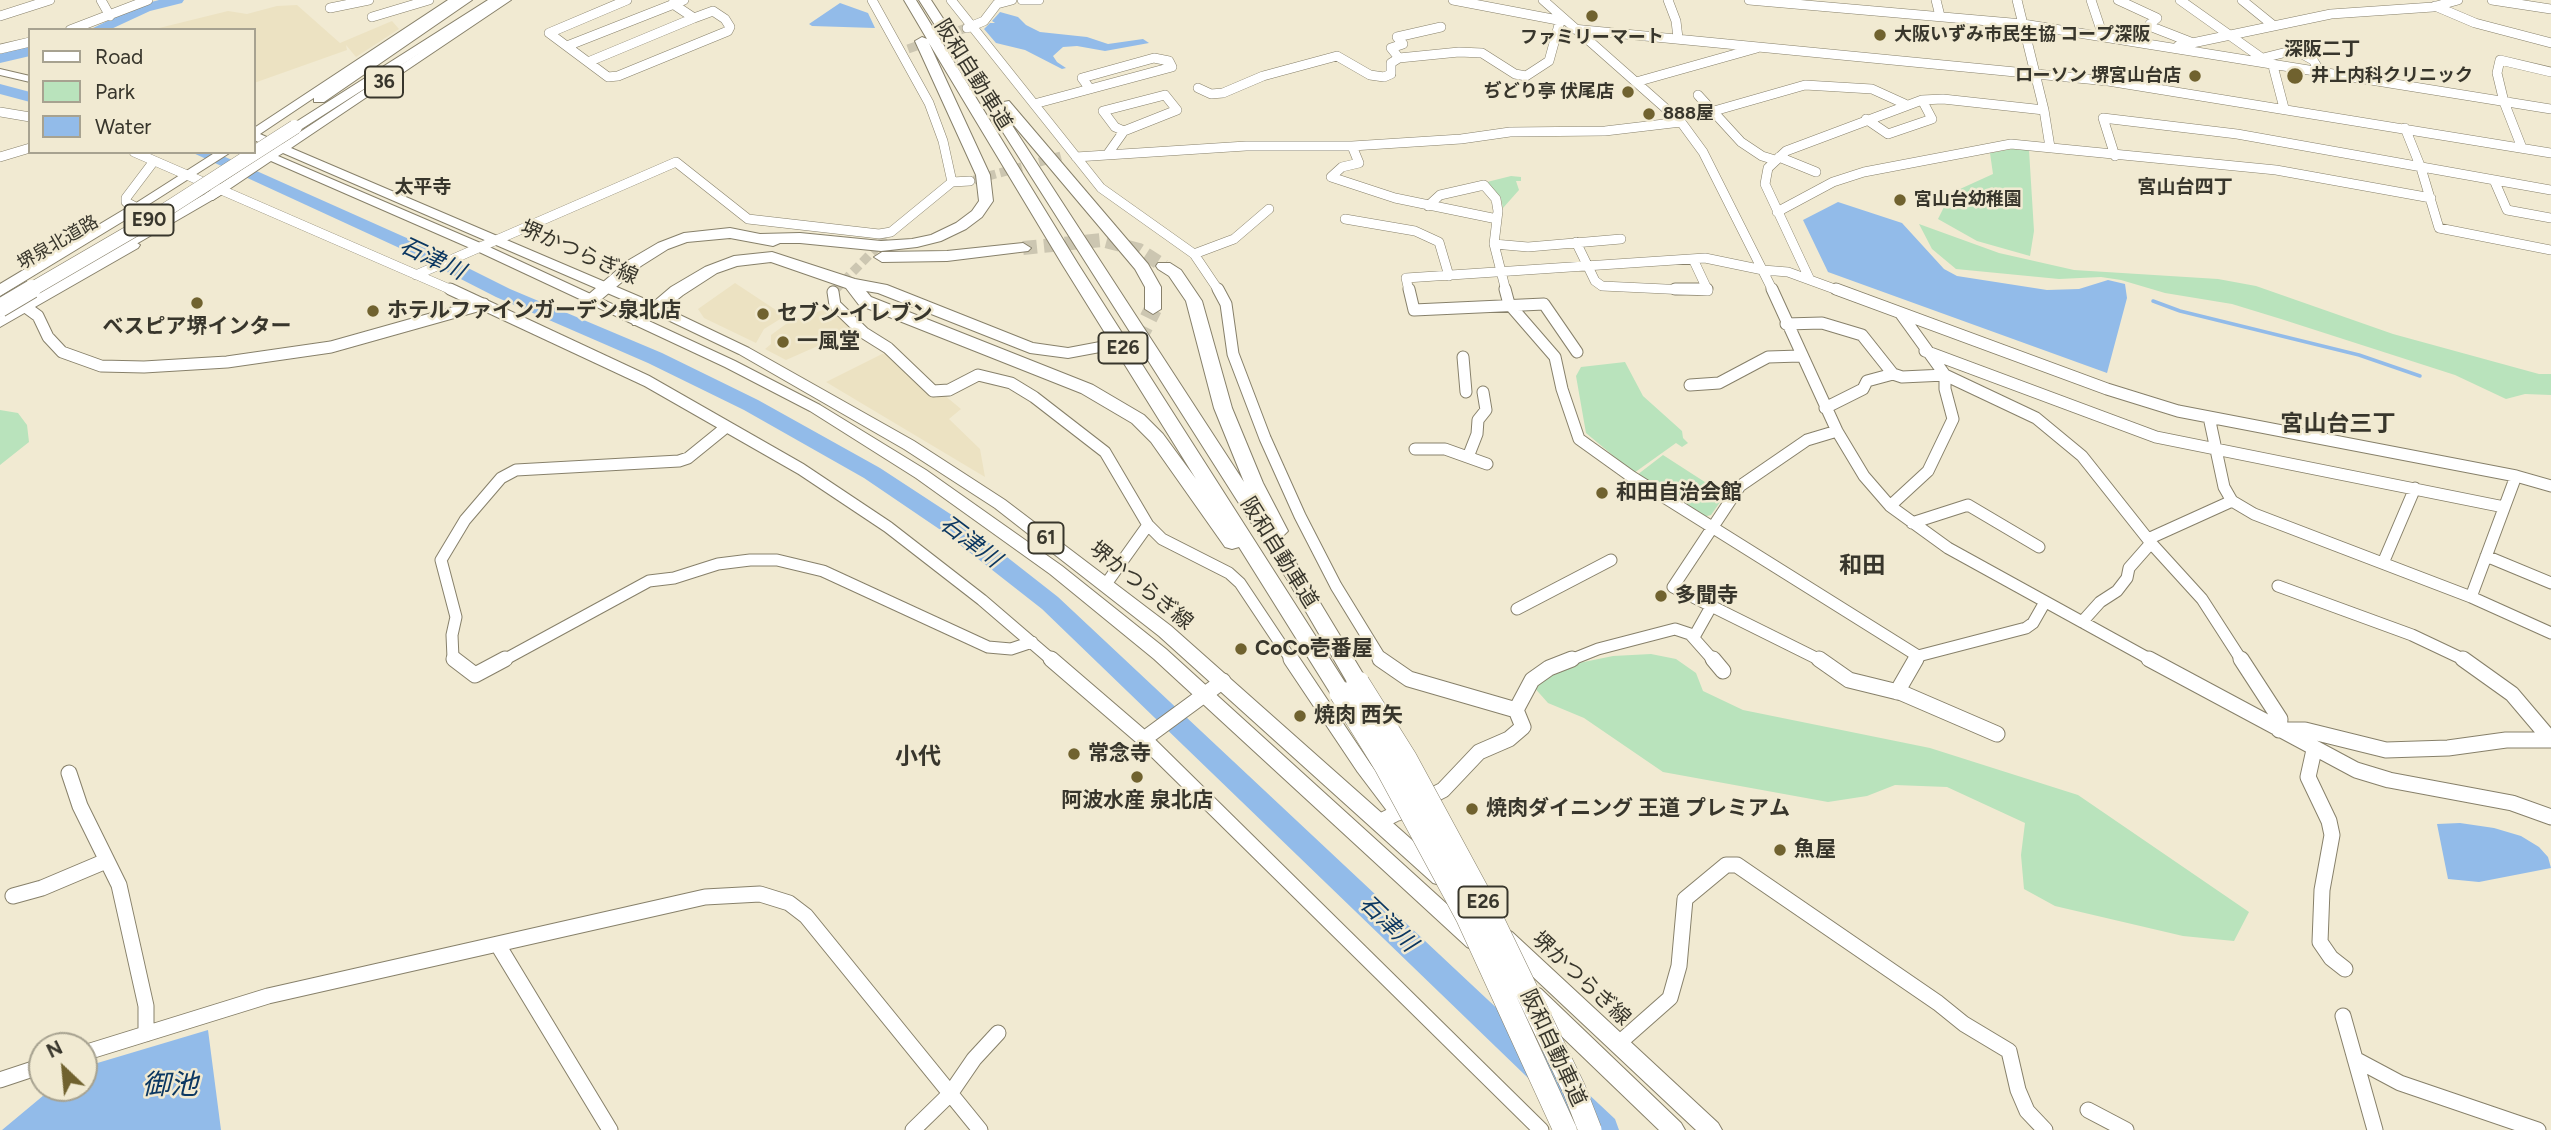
<!DOCTYPE html>
<meta charset="utf-8">
<style>
body{margin:0}
#map{position:relative;width:2551px;height:1130px;overflow:hidden;background:#f1ead2;font-family:Figtree,sans-serif}
canvas{display:block}
.legend{position:absolute;left:28px;top:28px;width:228px;height:126px;box-sizing:border-box;background:#f1ead2;border:2px solid #a7a290;margin:0;padding:9px 12px;list-style:none;font-size:21px;color:#38362c}
.legend li{display:flex;align-items:center;gap:14px;height:35px}
.legend b{width:35px;border:2px solid #a7a290}
.north{position:absolute;left:28px;top:1032px;width:70px;height:70px;box-sizing:border-box;background:#f1ead2;border:2px solid #a7a290;border-radius:50%;rotate:334deg;font-size:19px;font-weight:700;line-height:28px;text-align:center;color:#38362c}
.north::after{content:'';display:block;margin:auto;width:24px;height:32px;background:#70622f;clip-path:polygon(50% 0,100% 100%,50% 72%,0 100%)}
</style>
<div id="map">
<canvas width="2551" height="1130"></canvas>
<ul class="legend">
<li><b style="height:9px;background:#fff"></b>Road</li>
<li><b style="height:19px;background:#b9e3bc"></b>Park</li>
<li><b style="height:19px;background:#92bbe9"></b>Water</li>
</ul>
<div class="north">N</div>
</div>
<script>
const ctx = document.querySelector('canvas').getContext('2d');
ctx.lineJoin = 'round';
function fillPath(path, color) { ctx.fillStyle = color; ctx.fill(path, 'evenodd'); }
const poly = rows => new Path2D(rows.map(r => 'M' + r).join(''));
function trace(path, color, width, dash) { ctx.strokeStyle = color; ctx.lineWidth = width; ctx.lineCap = dash ? 'butt' : 'round'; ctx.setLineDash(dash || []); ctx.stroke(path); }
function write(font, color, halo, rows, align = 'center') {
  ctx.font = font + ' Figtree,"Noto Sans JP",sans-serif'; ctx.lineWidth = 5; ctx.setLineDash([]); ctx.textBaseline = 'middle'; ctx.strokeStyle = halo; ctx.fillStyle = color; for (const [text, x, y, turn = 0] of rows) {
    ctx.save(); ctx.translate(x, y); ctx.rotate((+turn || 0) * Math.PI / 180); ctx.textAlign = isNaN(turn) ? turn : align; if (halo) ctx.strokeText(text, 0, 0); ctx.fillText(text, 0, 0); ctx.restore();
  }
}
fillPath(poly([
 [297,5,340,43,392,21,399,29,356,57,346,45,347,50,254,83,254,30,151,30,228,11,247,14,277,6],
 [735,283,785,316,764,329,756,343,704,318,698,309],
 [829,308,833,308,854,330,786,360,765,349,771,344,771,335,790,321],
 [886,352,936,398,943,394,961,409,949,419,980,449,985,477,826,382]
]), '#ece2c2');
fillPath(poly([
 [2012,149,2029,150,2034,231,2030,256,1977,241,1938,219,1947,201,1960,189,1993,174,1990,153],
 [1511,176,1521,177,1521,181,1516,181,1519,190,1503,208,1501,199,1487,182],
 [1919,224,1999,253,2074,270,2218,279,2256,286,2393,334,2539,374,2551,374,2551,395,2525,394,2506,399,2455,375,2281,319,2232,304,2165,293,2121,280,2101,277,2059,279,1956,269,1932,249],
 [1625,362,1643,396,1682,431,1683,438,1688,443,1682,447,1676,443,1634,473,1586,433,1576,376,1581,367],
 [0,410,18,413,27,425,29,442,0,465],
 [1663,455,1725,495,1711,515,1703,517,1637,475],
 [1651,654,1676,659,1696,673,1703,691,1743,710,1930,748,2078,795,2249,912,2234,941,2183,936,2055,906,2024,889,2021,855,2025,823,1947,787,1895,785,1867,796,1828,802,1663,772,1584,718,1548,703,1532,685,1564,666,1613,656]
]), '#b9e3bc');
fillPath(poly([
 [840,3,868,13,875,28,812,26,809,24],
 [1000,12,1018,17,1026,25,1040,32,1087,37,1108,44,1143,39,1149,43,1105,51,1077,46,1063,47,1053,56,1057,62,1066,68,1062,69,1025,50,996,43,984,29,990,23,995,23,992,21],
 [1838,202,1902,223,1944,269,1957,276,2047,290,2079,289,2108,280,2125,284,2127,298,2107,373,1828,272,1803,220],
 [2460,823,2494,828,2521,836,2539,847,2548,857,2551,868,2479,882,2448,879,2437,824],
 [208,1030,221,1130,2,1130,44,1095,48,1088,84,1088,84,1067]
]), '#92bbe9');
trace(poly([
 [2153,301,2180,311,2359,355,2420,376]
]), '#92bbe9', 3.5);
fillPath(poly([
 [159,0,184,0,182,3,150,11,109,30,89,30,140,5,159,0],
 [30,46,30,56,0,63,0,53,30,46],
 [0,84,30,92,30,102,0,94,0,84],
 [191,152,214,152,418,243,510,289,662,353,758,400,880,468,961,521,1058,597,1615,1119,1619,1130,1582,1130,1042,609,945,533,864,478,744,410,648,363,496,297,406,251,191,152]
]), '#92bbe9');
trace(poly([
 [908,49,966,28],
 [974,180,1061,156],
 [834,291,886,238]
]), '#ccc6b1', 9, [9, 4.5]);
trace(poly([
 [833,292,836,289]
]), '#ccc6b1', 11, [11, 6]);
trace(poly([
 [1023,248,1102,240,1139,250,1164,266]
]), '#ccc6b1', 14, [14, 7]);
trace(poly([
 [1105,346,1135,335,1143,329,1153,309]
]), '#ccc6b1', 18, [18, 9]);
const minorFar2 = poly([
 [101,0,110,16],
 [627,0,549,33,608,77,618,76,728,31,730,27,725,19,713,11,694,18,673,4,674,0],
 [872,0,929,103,943,141,952,182],
 [951,0,1101,188,1194,254,1219,291],
 [1022,0,1039,0],
 [1453,0,1563,21],
 [1543,0,1681,122,1703,152,1773,291],
 [1668,0,1676,21,1678,38],
 [1749,0,2023,24,2551,109],
 [1936,0,1940,16],
 [2017,0,2044,110,2050,147],
 [2091,0,2103,36],
 [2118,0,2157,18,2150,24,2152,27,2193,43],
 [2180,0,2273,66,2284,108],
 [2242,0,2274,26],
 [2492,0,2551,9],
 [2435,6,2475,23,2551,43],
 [330,8,369,0],
 [0,16,50,0],
 [372,17,429,0],
 [967,28,984,21,997,4,1012,0],
 [1573,29,2108,81,2551,153],
 [70,30,148,0],
 [567,46,684,0],
 [2178,46,2331,14,2433,7,2458,0],
 [0,49,30,42],
 [1154,58,1169,61,1172,67,1090,89,1082,78,1154,58],
 [1399,58,1391,48,1403,44,1397,37,1441,27],
 [2263,58,2295,50,2313,60,2321,73],
 [588,62,694,18],
 [1636,82,1757,48],
 [1198,88,1211,94,1223,93,1263,76,1337,56,1370,75,1384,77,1391,74,1391,63,1399,58,1459,52,1482,53,1515,74,1526,76,1549,61,1560,21],
 [1165,95,1177,110,1124,131,1115,127,1103,111,1165,95],
 [1698,95,1741,142,1762,156,1775,160],
 [1034,104,1090,89],
 [1714,111,1805,85,1872,89,1905,104],
 [0,112,30,117],
 [1866,119,1888,134,1932,119,1922,100],
 [2405,128,2421,168,2439,228,2551,250],
 [1352,146,1359,163,1342,167,1331,177,1395,198,1497,219],
 [2522,148,2504,102,2497,73,2500,60,2551,72],
 [134,152,454,291],
 [1107,155,1124,131],
 [2115,156,2103,118,2237,134,2551,190],
 [0,157,30,148],
 [1076,157,1246,146,1352,146,1461,139,1510,132,1605,131,1681,122],
 [1779,157,1816,172],
 [2494,180,2507,210,2551,218],
 [1428,206,1440,195,1484,185,1496,199,1498,211,1494,244,1506,291],
 [137,208,126,202,126,198,154,161],
 [1777,212,1833,182,1864,172,2011,144,2276,170,2431,198],
 [1345,219,1415,231,1439,242,1449,276],
 [1576,242,1595,281,1602,286,1708,291,1693,259],
 [1494,244,1528,247,1621,239],
 [1194,254,1234,239,1269,209],
 [416,275,676,162,748,219,879,234,891,232,952,182,970,181],
 [1810,280,1765,184,1768,168,1786,151,1922,100,1943,99,2044,110],
 [1409,291,1406,278,1705,258,1763,270,1788,272,1840,291]
]);
const minorFar1 = poly([
 [450,289,647,381,801,469,888,527,982,600,1053,661],
 [1218,289,1226,304,1233,354,1265,438,1300,516,1336,586,1382,661],
 [1409,289,1414,310,1544,304,1577,352],
 [1505,289,1509,304,1555,357,1562,389,1579,439,1632,477,1918,656],
 [1675,289,1707,289],
 [1772,289,1837,431,1864,476,1890,506,1948,548,2153,661],
 [1836,289,2107,389,2178,411,2516,476,2551,486],
 [833,292,835,305,864,333,888,348,933,391,949,390,978,375,1011,383,1034,397,1105,452,1148,525,1106,584],
 [27,308,38,316,48,337,62,352,101,366,144,367,227,362,331,347,484,304],
 [1786,324,1822,323,1862,335,1893,374,1902,377,1945,375,2036,418,2082,456,2151,543,2202,599,2242,661],
 [1925,351,2156,437,2504,507],
 [1463,357,1466,392],
 [1690,385,1719,383,1768,357,1800,356],
 [1825,408,1863,389,1867,381,1893,374],
 [2209,417,2224,487,2232,501,2254,514,2471,597,2551,633],
 [1415,449,1445,449,1487,464],
 [1468,457,1477,434,1478,420,1486,410,1483,392],
 [1890,506,1928,471,1953,419,1945,389,1945,375,1901,314],
 [1912,523,1968,505,2039,547],
 [1148,525,1162,539,1229,573,1240,583,1292,661],
 [2148,539,2232,501],
 [2486,556,2551,583],
 [2383,563,2415,488],
 [2278,586,2412,635,2467,661],
 [2471,597,2516,476],
 [1517,609,1611,560],
 [2082,622,2100,602,2117,591,2127,578,2129,568,2151,543],
 [1694,637,1712,605],
 [456,661,453,658,452,635,456,617,441,560,465,520,501,478,516,470,679,461,688,458,725,428],
 [502,661,649,581,674,578,718,564,750,560,777,560,823,571,988,647,1011,649,1032,642],
 [1568,661,1598,649,1675,629,1690,634,1714,661],
 [1822,661,1673,587,1740,486,1807,440,1837,431],
 [1915,661,1918,656,2026,628,2033,623,2045,602]
]);
const minor = poly([
 [454,659,475,675,505,659],
 [1051,659,1144,739,1541,1130],
 [1291,659,1364,768,1398,813],
 [1380,659,1409,679,1516,710,1523,727,1509,739,1479,752,1443,790,1381,821],
 [1713,659,1723,671],
 [1819,659,1849,680,1902,693,1997,734],
 [2149,659,2356,770,2389,780,2512,803,2551,817],
 [2241,659,2280,719,2279,730,2305,730,2386,750,2448,748,2506,740,2551,740],
 [2463,659,2512,694,2551,740],
 [1897,692,1916,659],
 [1516,710,1532,680,1549,668,1572,659],
 [1144,739,1223,681],
 [2314,750,2308,777,2329,821,2332,835,2322,890,2320,942,2331,958,2345,969],
 [69,773,80,806,119,885,146,1006,146,1034],
 [13,896,42,888,106,861],
 [498,945,610,1130],
 [2343,1016,2375,1130],
 [1619,1043,1670,998,1679,966,1685,899,1726,865,1737,865,1938,1003,1964,1024,2009,1051,2018,1090,2027,1111,2045,1130],
 [84,1053,268,996,705,897,760,894,789,903,806,916,980,1130],
 [2355,1059,2400,1083,2538,1130],
 [0,1080,42,1066],
 [2088,1110,2126,1130],
 [913,1130,950,1094,974,1059,998,1033]
]);
const major = poly([
 [448,0,460,0,260,134,282,144,499,0,511,0,291,148,659,305,749,348,914,441,1005,500,1171,626,1447,871,1449,877,1447,883,1440,885,1433,883,1159,636,995,508,904,449,739,354,649,311,283,153,278,156,485,245,735,361,820,405,926,470,1062,566,1166,649,1481,935,1484,941,1481,947,1474,950,1467,947,1154,659,1050,574,916,478,810,411,725,367,477,251,271,161,213,200,205,200,205,194,261,157,250,152,254,152,254,147,269,152,274,149,254,140,254,128,448,0],
 [0,69,30,76,30,82,0,75,0,69],
 [216,152,231,152,121,222,113,222,111,219,216,152],
 [134,241,140,245,138,248,0,327,0,317,134,241],
 [1505,929,1512,932,1718,1123,1722,1130,1696,1130,1498,944,1495,938,1498,932,1505,929],
 [1534,986,1541,989,1681,1123,1685,1130,1659,1130,1527,1003,1524,996,1527,989,1534,986]
]);
const highway = poly([
 [458,0,472,0,324,102,314,102,314,96,458,0],
 [488,0,503,0,300,130,290,130,288,127,488,0],
 [904,0,916,0,1078,264,1348,687,1351,693,1348,699,1341,701,1334,699,1239,547,1232,549,1225,547,1151,442,1132,423,1081,393,859,305,846,288,771,262,737,266,717,273,683,295,645,325,633,325,631,321,671,287,705,267,734,256,772,252,855,279,887,285,1033,343,1068,348,1105,341,1111,342,1113,346,1111,350,1068,358,1030,353,878,293,866,291,871,297,1093,385,1144,415,1163,434,1196,479,1062,264,929,43,990,175,993,201,982,217,966,229,941,241,917,247,881,251,800,243,780,243,773,246,730,238,687,242,668,249,641,266,597,303,585,303,583,299,629,260,658,243,684,233,730,228,760,234,800,233,881,241,912,239,931,235,956,223,972,211,979,201,976,175,915,41,922,37,927,39,904,0],
 [919,0,931,0,998,103,1009,101,1148,264,1161,287,1161,309,1153,314,1145,309,1145,287,1135,269,1006,116,1244,482,1214,408,1186,301,1169,276,1158,269,1156,266,1158,263,1170,263,1181,270,1202,301,1232,408,1263,483,1288,531,1281,538,1365,677,1368,683,1365,689,1358,691,1351,689,1287,579,919,0],
 [221,185,228,189,226,192,24,309,12,309,10,305,221,185],
 [130,206,138,211,135,214,0,296,0,284,130,206],
 [1023,243,1031,248,1028,251,947,261,882,262,874,257,882,252,947,251,1023,243]
]);
trace(minorFar2, '#87806a', 10);
trace(minorFar1, '#87806a', 13);
trace(minor, '#87806a', 17);
trace(major, '#87806a', 2);
trace(highway, '#87806a', 2);
trace(minorFar2, '#fff', 9);
trace(minorFar1, '#fff', 11);
trace(minor, '#fff', 15);
fillPath(major, '#fff');
fillPath(highway, '#fff');
const highwayBridgeFar2 = poly([
 [29,291,139,227,295,127]
]);
const highwayBridgeFar1 = poly([
 [0,308,32,289]
]);
const highwayBridge = poly([
 [1358,683,1405,758,1489,913,1574,1089,1590,1130],
 [1341,693,1386,766,1467,916,1565,1130]
]);
trace(highwayBridgeFar2, '#87806a', 15, []);
trace(highwayBridgeFar1, '#87806a', 20, []);
trace(highwayBridge, '#87806a', 24, []);
trace(highwayBridgeFar2, '#fff', 14);
trace(highwayBridgeFar1, '#fff', 18);
trace(highwayBridge, '#fff', 23);
for (const [x, y, r, color] of [
 [1592,16,7,"#70622f"],
 [1880,35,7,"#70622f"],
 [2195,76,7,"#70622f"],
 [2295,76,9,"#70622f"],
 [1628,92,7,"#70622f"],
 [1649,114,7,"#70622f"],
 [1900,200,7,"#70622f"],
 [197,303,7,"#70622f"],
 [373,311,7,"#70622f"],
 [763,314,7,"#70622f"],
 [783,342,7,"#70622f"],
 [1602,493,7,"#70622f"],
 [1661,596,7,"#70622f"],
 [1241,649,7,"#70622f"],
 [1300,716,7,"#70622f"],
 [1074,754,7,"#70622f"],
 [1137,777,7,"#70622f"],
 [1472,809,7,"#70622f"],
 [1780,850,7,"#70622f"]
]) { const dot = new Path2D(); dot.arc(x, y, r, 0, 2 * Math.PI); ctx.fillStyle = color; ctx.fill(dot); trace(dot, '#f1ead2', 2.5); }
write('bold 18px', '#38362c', '#f1ead2', [
 ["大阪いずみ市民生協 コープ深阪",1894,35],
 ["ファミリーマート",1592,38,"center"],
 ["ローソン 堺宮山台店",2181,76,"right"],
 ["井上内科クリニック",2311,76],
 ["ぢどり亭 伏尾店",1614,92,"right"],
 ["888屋",1663,114],
 ["宮山台幼稚園",1914,200]
], 'left');
write('18px', '#38362c', '#f1ead2', [
 ["堺泉北道路",58,243,-30]
]);
write('bold 19px', '#38362c', '#f1ead2', [
 ["深阪二丁",2322,49],
 ["太平寺",423,187],
 ["宮山台四丁",2185,187]
]);
for (const [x, y, w] of [
 [384,82,38],
 [149,220,49],
 [1123,348,49],
 [1046,538,35],
 [1483,902,49]
]) { const box = new Path2D(); box.roundRect(x - w / 2, y - 15.5, w, 31, 5); ctx.fillStyle = '#f1ead2'; ctx.fill(box); trace(box, '#38362c', 2); }
write('bold 19px', '#38362c', null, [
 ["36",384,82],
 ["E90",149,220],
 ["E26",1123,348],
 ["61",1046,538],
 ["E26",1483,902]
]);
write('21px', '#38362c', '#f1ead2', [
 ["阪和自動車道",973,75,58],
 ["堺かつらぎ線",579,253,24],
 ["阪和自動車道",1279,553,58],
 ["堺かつらぎ線",1141,586,39],
 ["堺かつらぎ線",1581,979,43],
 ["阪和自動車道",1553,1048,65]
]);
write('bold 21px', '#38362c', '#f1ead2', [
 ["ホテルファインガーデン泉北店",387,311],
 ["セブン-イレブン",777,314],
 ["べスピア堺インター",197,327,"center"],
 ["一風堂",797,342],
 ["和田自治会館",1616,493],
 ["多聞寺",1675,596],
 ["CoCo壱番屋",1255,649],
 ["焼肉 西矢",1314,716],
 ["常念寺",1088,754],
 ["阿波水産 泉北店",1137,801,"center"],
 ["焼肉ダイニング 王道 プレミアム",1486,809],
 ["魚屋",1794,850]
], 'left');
write('italic 23px', '#0b3761', '#f1ead2', [
 ["石津川",432,259,25],
 ["石津川",970,542,37],
 ["石津川",1388,924,44]
]);
write('bold 23px', '#38362c', '#f1ead2', [
 ["宮山台三丁",2338,424],
 ["和田",1862,566],
 ["小代",918,757]
]);
write('italic 28px', '#0b3761', '#f1ead2', [
 ["御池",170,1086]
]);
</script>
